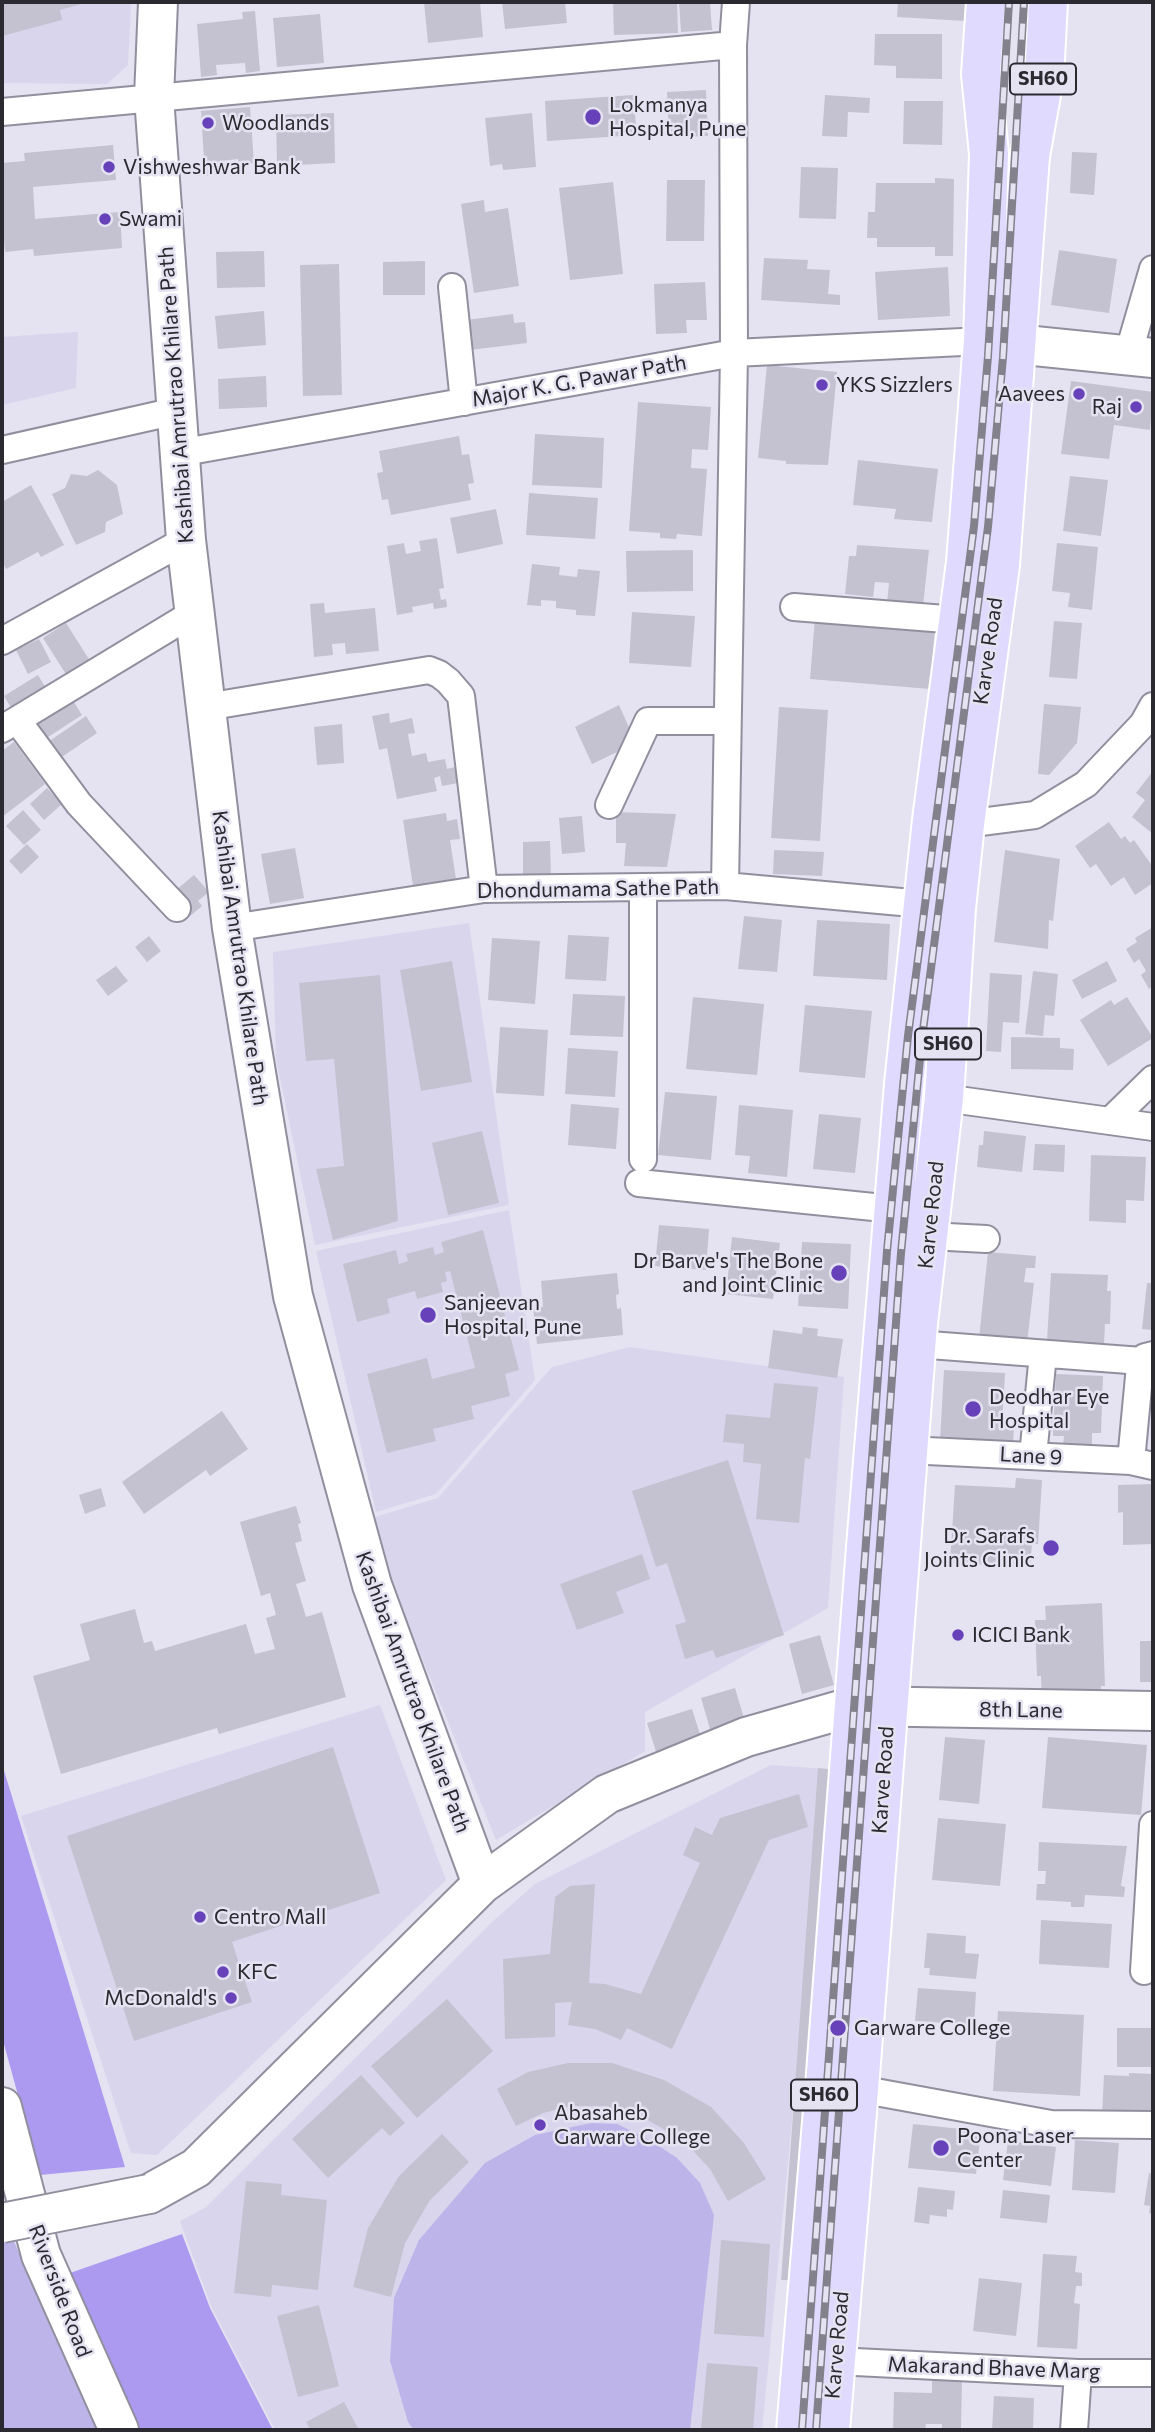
<!DOCTYPE html>
<style>
body{margin:0}
#map{position:relative;width:1155px;height:2432px;overflow:hidden;background:#e5e2f2;font-family:Commissioner,sans-serif}
canvas{display:block}
.frame{position:absolute;inset:0;border:4px solid #2b2a30;pointer-events:none}
</style>
<div id="map">
<canvas width="1155" height="2432"></canvas>
<div class="frame"></div>
</div>
<script>
const ctx = document.querySelector('canvas').getContext('2d');
ctx.lineJoin = 'round';
function fillPath(path, color) { ctx.fillStyle = color; ctx.fill(path, 'evenodd'); }
const poly = rows => new Path2D(rows.map(r => 'M' + r).join(''));
function trace(path, color, width, dash) { ctx.strokeStyle = color; ctx.lineWidth = width; ctx.lineCap = dash ? 'butt' : 'round'; ctx.setLineDash(dash || []); ctx.stroke(path); }
function write(font, color, halo, rows, align = 'center') {
  ctx.font = font + ' Commissioner,sans-serif'; ctx.lineWidth = 5; ctx.setLineDash([]); ctx.textBaseline = 'middle'; ctx.strokeStyle = halo; ctx.fillStyle = color; for (const [text, x, y, turn = 0] of rows) {
    ctx.save(); ctx.translate(x, y); ctx.rotate((+turn || 0) * Math.PI / 180); ctx.textAlign = isNaN(turn) ? turn : align; if (halo) ctx.strokeText(text, 0, 0); ctx.fillText(text, 0, 0); ctx.restore();
  }
}
fillPath(poly([
 [2,2,131,2,128,65,107,84,2,83],
 [78,332,76,388,2,405,2,337],
 [469,923,509,1205,315,1245,276,1059,273,952],
 [509,1210,535,1380,436,1494,376,1512,316,1251],
 [630,1347,844,1377,828,1608,645,1712,645,1751,496,1840,389,1577,375,1517,438,1498,552,1367],
 [380,1705,446,1880,157,2155,131,2153,21,1816],
 [771,1765,826,1769,762,2430,275,2430,211,2306,180,2221,205,2208,492,1922,535,1884]
]), '#d9d5ec');
fillPath(poly([
 [591,2123,617,2124,648,2139,677,2158,700,2183,714,2215,690,2430,414,2430,408,2422,390,2361,394,2298,419,2240,485,2163,535,2135],
 [2,2210,18,2251,102,2430,2,2430]
]), '#bdb4ea');
fillPath(poly([
 [2,1764,125,2167,40,2175,2,2037],
 [182,2234,210,2308,273,2430,136,2430,124,2407,70,2273]
]), '#ab9af0');
fillPath(poly([
 [2,2,81,2,81,4,60,10,62,20,2,36],
 [424,2,480,2,483,37,428,43],
 [502,2,565,2,567,23,505,29],
 [613,2,677,2,678,33,614,35],
 [679,2,710,2,712,30,681,32],
 [898,2,967,2,966,21,897,17],
 [255,11,260,71,246,73,245,63,216,65,217,75,201,77,197,24,243,19,242,12],
 [320,14,324,63,277,67,273,18],
 [875,34,942,34,942,79,896,78,896,66,874,65],
 [706,90,708,136,669,138,667,92],
 [633,95,637,135,547,141,545,101],
 [825,95,870,98,869,113,848,112,847,137,822,136],
 [904,101,943,101,942,145,903,144],
 [250,107,254,163,239,165,238,159,221,161,222,174,205,176,201,111],
 [334,113,335,163,277,166,276,115],
 [532,113,536,167,503,170,502,164,490,166,485,118],
 [113,145,116,180,33,187,35,219,120,212,122,248,34,256,33,249,5,252,2,212,2,163,25,161,24,153],
 [1072,152,1097,153,1094,195,1070,193],
 [801,167,838,168,836,219,799,218],
 [935,178,954,179,953,256,935,256,935,247,877,247,877,238,867,238,868,212,875,212,876,183,935,183],
 [667,180,705,180,704,241,666,241],
 [613,182,623,274,570,280,559,188],
 [484,200,485,212,508,208,519,286,474,293,461,204],
 [1059,250,1117,259,1109,313,1051,305],
 [264,251,265,287,217,288,216,252],
 [764,258,808,260,807,269,830,270,828,294,840,295,840,305,761,300],
 [425,261,425,295,383,295,383,262],
 [339,264,342,395,303,396,300,265],
 [948,267,950,316,878,320,875,272],
 [705,282,707,320,686,320,687,333,656,334,654,284],
 [264,311,266,345,218,349,215,316],
 [513,314,514,323,525,322,527,343,470,350,466,320],
 [767,365,837,372,828,465,786,464,786,461,758,458],
 [266,376,267,407,219,409,218,379],
 [1071,381,1153,392,1150,430,1114,425,1109,459,1061,454],
 [638,402,711,407,708,450,692,449,691,468,707,469,702,536,677,534,676,539,660,538,660,533,629,531],
 [535,434,604,438,602,488,532,485],
 [459,436,462,455,469,454,474,483,468,484,471,500,391,515,388,499,382,500,377,473,383,472,379,451],
 [858,460,938,469,932,522,894,519,896,509,853,505],
 [98,470,117,485,123,514,106,522,105,532,76,545,52,494,65,488,71,474,87,476],
 [1070,476,1108,480,1101,536,1063,531],
 [31,485,64,545,41,557,38,552,6,569,2,561,2,502],
 [529,493,598,498,595,539,526,535],
 [496,509,503,544,457,554,450,518],
 [437,538,444,588,439,589,441,600,446,599,447,607,434,609,433,603,412,607,413,612,397,615,387,546,404,543,406,554,421,551,419,541],
 [1057,543,1098,547,1092,610,1068,607,1070,593,1052,591],
 [857,545,929,550,923,606,887,603,889,583,875,582,873,597,845,594,849,556,856,556],
 [693,550,693,591,627,592,626,551],
 [532,564,560,567,559,575,577,577,578,569,600,571,595,616,576,615,576,610,556,608,556,601,541,600,541,606,527,605],
 [324,603,325,613,375,608,379,651,346,654,345,643,332,644,333,655,314,657,310,604],
 [632,612,695,616,691,667,629,663],
 [815,618,935,627,930,689,810,679],
 [1054,621,1082,623,1077,679,1049,677],
 [66,623,92,664,69,679,43,638],
 [39,639,51,662,28,674,16,650],
 [38,675,50,695,16,716,4,696],
 [72,699,82,715,42,741,32,726],
 [1044,704,1081,707,1077,743,1049,775,1038,774],
 [619,705,636,743,592,764,575,727],
 [779,707,828,710,820,841,771,838],
 [389,713,390,723,412,718,415,733,408,734,412,756,426,753,428,762,445,759,447,769,455,767,458,783,442,786,440,776,434,778,437,791,397,799,387,748,379,750,372,716],
 [86,716,97,733,56,761,45,744],
 [342,724,344,763,317,765,314,727],
 [14,742,45,784,2,817,2,751],
 [1153,771,1153,834,1132,817,1145,800,1136,793],
 [47,788,62,804,44,820,30,804],
 [23,810,41,830,24,845,6,826],
 [616,812,676,814,667,867,624,866,626,843,616,843],
 [446,813,447,821,457,819,460,839,450,840,456,879,413,886,403,820],
 [582,816,585,852,562,854,559,818],
 [1109,822,1121,839,1125,836,1130,843,1134,840,1153,867,1153,883,1135,895,1124,877,1111,886,1096,864,1090,868,1075,846],
 [550,841,551,877,523,878,523,842],
 [27,844,39,857,21,874,9,861],
 [295,848,304,898,270,904,261,854],
 [774,850,824,852,822,876,773,874],
 [1005,850,1060,859,1053,921,1049,920,1048,949,994,942],
 [194,875,209,892,198,901,202,906,189,917,170,895],
 [744,916,782,920,777,972,738,969],
 [817,920,890,924,887,980,813,976],
 [1153,927,1153,986,1149,989,1141,975,1146,971,1139,959,1134,963,1126,949,1137,942,1135,938],
 [568,935,609,937,606,981,565,979],
 [149,936,161,951,147,962,135,947],
 [492,938,540,941,535,1004,488,1000],
 [452,961,472,1082,421,1091,400,970],
 [1107,961,1117,981,1082,999,1072,980],
 [116,966,128,981,108,996,96,980],
 [1033,971,1058,974,1054,1016,1045,1015,1043,1036,1025,1034],
 [990,973,1022,975,1019,1023,1003,1022,1001,1052,986,1051],
 [380,975,398,1221,333,1240,316,1169,344,1166,334,1059,306,1061,299,983],
 [573,994,625,996,623,1037,570,1035],
 [693,997,764,1004,757,1075,686,1069],
 [1127,997,1153,1038,1108,1066,1080,1020,1111,1000,1114,1005],
 [805,1005,872,1011,865,1078,799,1072],
 [500,1027,548,1030,544,1096,496,1093],
 [1011,1037,1060,1038,1060,1048,1074,1049,1073,1070,1011,1069],
 [568,1048,618,1051,615,1097,565,1094],
 [665,1092,717,1096,711,1160,658,1155],
 [571,1104,619,1108,616,1149,568,1145],
 [739,1105,793,1110,787,1177,748,1173,750,1156,735,1155],
 [819,1114,861,1118,855,1173,813,1169],
 [482,1131,499,1203,448,1215,432,1143],
 [984,1131,1026,1136,1022,1172,977,1167,979,1145,983,1145],
 [1035,1144,1065,1145,1064,1172,1033,1170],
 [1091,1155,1146,1157,1144,1201,1126,1200,1126,1223,1089,1221],
 [659,1225,709,1229,706,1270,655,1266],
 [483,1230,519,1370,505,1374,510,1396,471,1406,474,1419,433,1429,436,1441,387,1453,367,1374,427,1358,432,1379,475,1368,450,1271,445,1272,447,1281,441,1283,443,1292,417,1299,415,1291,387,1299,390,1313,357,1322,343,1264,396,1250,399,1264,408,1261,406,1254,433,1247,435,1255,444,1252,441,1242],
 [732,1237,780,1243,773,1299,726,1294],
 [802,1242,851,1244,848,1309,798,1306],
 [988,1252,1036,1256,1035,1268,1026,1268,1024,1282,1034,1283,1027,1343,979,1339],
 [617,1273,619,1294,616,1295,617,1309,621,1308,623,1335,537,1344,533,1308,543,1307,541,1281],
 [1051,1273,1108,1275,1107,1291,1111,1291,1110,1324,1105,1324,1104,1344,1047,1341],
 [1147,1283,1153,1283,1153,1330,1142,1329],
 [803,1327,818,1329,817,1336,843,1339,837,1378,768,1368,773,1330,802,1334],
 [944,1370,1005,1373,1002,1425,1014,1426,1013,1445,940,1441],
 [1056,1374,1103,1376,1101,1433,1092,1433,1092,1447,1063,1445,1064,1436,1053,1436],
 [774,1383,818,1387,810,1459,805,1458,799,1523,756,1519,761,1464,743,1462,744,1444,723,1442,726,1414,770,1418],
 [222,1411,248,1449,210,1476,206,1470,144,1514,122,1482],
 [728,1460,784,1635,716,1658,713,1650,685,1659,675,1625,686,1622,667,1563,656,1567,632,1491],
 [1016,1478,1042,1480,1038,1544,1032,1544,1030,1567,950,1563,955,1485,1015,1488],
 [1153,1484,1153,1544,1123,1545,1123,1512,1118,1513,1118,1485],
 [101,1488,106,1506,85,1514,79,1495],
 [296,1506,301,1523,298,1524,302,1541,295,1543,306,1581,296,1584,306,1617,322,1612,346,1697,219,1734,217,1728,61,1774,33,1676,90,1660,80,1624,135,1609,144,1643,152,1641,155,1651,246,1624,255,1654,275,1649,266,1618,276,1615,270,1593,261,1596,240,1522],
 [642,1554,650,1579,616,1592,624,1613,577,1630,560,1584],
 [1102,1603,1105,1686,1101,1686,1101,1703,1042,1705,1041,1676,1037,1676,1035,1620,1046,1620,1045,1606],
 [820,1635,834,1685,802,1694,789,1644],
 [1140,1641,1153,1641,1153,1682,1140,1682],
 [735,1688,746,1725,712,1736,701,1698],
 [692,1709,704,1747,659,1761,647,1723],
 [945,1737,985,1740,979,1804,939,1800],
 [1048,1737,1147,1745,1141,1815,1042,1808],
 [333,1747,380,1893,232,1942,252,2002,134,2041,67,1836],
 [818,1768,874,1774,836,2281,781,2280],
 [799,1794,808,1827,769,1840,672,2049,627,2028,621,2040,595,2029,568,2025,572,2002,555,2003,555,2037,505,2039,503,1959,550,1954,555,1897,570,1886,595,1884,589,1983,605,1984,641,1994,700,1863,683,1855,695,1827,712,1835,720,1818],
 [938,1818,1006,1824,1000,1886,932,1880],
 [1039,1842,1127,1846,1121,1886,1125,1887,1124,1897,1085,1895,1084,1907,1071,1907,1071,1902,1036,1900,1037,1884,1045,1884,1046,1871,1038,1871],
 [1041,1920,1112,1924,1109,1968,1039,1964],
 [927,1933,966,1936,965,1953,979,1954,976,1979,929,1975,930,1968,924,1968],
 [918,1988,976,1992,974,2025,915,2021],
 [447,1999,493,2051,417,2118,371,2066],
 [998,2011,1084,2015,1080,2096,993,2091],
 [1117,2028,1153,2028,1153,2067,1117,2067],
 [568,2063,612,2063,664,2080,711,2107,744,2143,766,2179,728,2201,710,2169,684,2141,646,2119,604,2106,572,2106,543,2113,516,2126,497,2089,528,2072],
 [1129,2073,1153,2074,1153,2118,1102,2115,1104,2075,1129,2076],
 [361,2075,405,2123,390,2136,382,2128,328,2178,292,2139],
 [913,2124,981,2131,976,2174,908,2168],
 [442,2134,469,2162,430,2200,405,2243,391,2297,353,2287,368,2228,399,2176],
 [1075,2140,1119,2143,1115,2193,1072,2190],
 [1008,2141,1056,2147,1051,2186,1003,2180],
 [1149,2173,1153,2174,1153,2214,1149,2213,1150,2206,1144,2205],
 [246,2181,282,2184,281,2195,327,2200,318,2290,272,2285,271,2297,234,2293],
 [918,2187,955,2191,953,2210,947,2209,947,2217,930,2215,929,2224,914,2222],
 [1003,2190,1050,2195,1047,2223,1000,2218],
 [721,2240,770,2244,764,2337,714,2334],
 [1043,2254,1077,2256,1075,2272,1082,2273,1082,2286,1076,2286,1074,2303,1080,2304,1077,2349,1037,2347],
 [979,2278,1022,2283,1016,2336,973,2331],
 [319,2305,339,2386,298,2397,277,2316],
 [707,2363,758,2367,753,2430,701,2430],
 [932,2379,962,2380,961,2430,942,2430,942,2424,926,2424,925,2430,893,2430,894,2392,932,2393],
 [994,2396,1034,2398,1033,2430,992,2430],
 [344,2402,359,2430,311,2430,306,2422]
]), '#c4c2d1');
const street = poly([
 [2,112,733,45],
 [452,287,464,402],
 [1128,355,1153,269],
 [2,450,176,411],
 [179,453,734,353,983,341],
 [794,607,958,620],
 [2,641,186,540],
 [206,707,429,670,439,674,448,681,461,696,484,889],
 [17,720,79,804,177,908],
 [2,729,195,612],
 [609,805,648,721,727,721],
 [965,824,1035,815,1086,784,1143,724,1153,706],
 [725,886,734,353,733,45,736,2],
 [232,928,484,889,725,886,923,904],
 [944,1098,1153,1127],
 [1110,1121,1153,1079],
 [643,1159,643,887],
 [639,1183,893,1209],
 [929,1236,986,1239],
 [916,1344,1142,1361],
 [907,1450,1131,1461,1153,1466],
 [1033,1456,1043,1354],
 [1131,1461,1140,1366,1145,1357,1153,1355],
 [1144,1971,1153,1825],
 [859,2089,1051,2124,1153,2125],
 [835,2361,1078,2373,1153,2373],
 [1074,2430,1078,2373]
]);
const secondary = poly([
 [158,2,154,97,186,540,232,928,293,1296,372,1585,482,1884],
 [985,341,1153,358],
 [2,2107,41,2255,119,2430],
 [149,2194,196,2168,482,1884,607,1794,746,1737,855,1706,1153,1711]
]);
const primary = poly([
 [796,2430,825,2086,866,1547,904,1084,932,820,966,562,983,341,989,154,981,74,986,2],
 [830,2430,859,2089,918,1323,944,1098,956,908,965,824,1000,565,1030,156,1044,78,1048,2]
]);
trace(street, '#918f9e', 30);
trace(secondary, '#918f9e', 42);
trace(primary, '#fff', 42);
trace(street, '#fff', 26);
trace(secondary, '#fff', 38);
trace(primary, '#e0dafe', 38);
const rail = poly([
 [802,2430,887,1251,908,1036,974,526,988,356,1009,2],
 [816,2430,901,1253,922,1038,988,527,1003,357,1024,2]
]);
trace(rail, '#83818c', 8);
trace(rail, '#e5e2f2', 5, [16]);
const secondaryBridge = poly([
 [2,2223,149,2194]
]);
trace(secondaryBridge, '#918f9e', 42, []);
trace(secondaryBridge, '#fff', 38);
for (const [x, y, r, color] of [
 [593,117,9,"#6641b9"],
 [208,123,7,"#6641b9"],
 [109,167,7,"#6641b9"],
 [105,219,7,"#6641b9"],
 [822,385,7,"#6641b9"],
 [1079,394,7,"#6641b9"],
 [1136,407,7,"#6641b9"],
 [839,1273,9,"#6641b9"],
 [428,1315,9,"#6641b9"],
 [973,1409,9,"#6641b9"],
 [1051,1548,9,"#6641b9"],
 [958,1635,7,"#6641b9"],
 [200,1917,7,"#6641b9"],
 [223,1972,7,"#6641b9"],
 [231,1998,7,"#6641b9"],
 [838,2028,9,"#6641b9"],
 [540,2125,7,"#6641b9"],
 [941,2148,9,"#6641b9"]
]) { const dot = new Path2D(); dot.arc(x, y, r, 0, 2 * Math.PI); ctx.fillStyle = color; ctx.fill(dot); trace(dot, '#e5e2f2', 2.5); }
for (const [x, y, w] of [
 [1043,79,66],
 [948,1044,66],
 [824,2095,66]
]) { const box = new Path2D(); box.roundRect(x - w / 2, y - 15.5, w, 31, 5); ctx.fillStyle = '#e5e2f2'; ctx.fill(box); trace(box, '#2b2a30', 2); }
write('bold 19px', '#2b2a30', null, [
 ["SH60",1043,79],
 ["SH60",948,1044],
 ["SH60",824,2095]
]);
write('21px', '#2b2a30', '#e5e2f2', [
 ["Lokmanya",609,105],
 ["Hospital, Pune",609,129],
 ["Woodlands",222,123],
 ["Vishweshwar Bank",123,167],
 ["Swami",119,219],
 ["YKS Sizzlers",836,385],
 ["Aavees",1065,394,"right"],
 ["Raj",1122,407,"right"],
 ["Dr Barve's The Bone",823,1261,"right"],
 ["and Joint Clinic",823,1285,"right"],
 ["Sanjeevan",444,1303],
 ["Hospital, Pune",444,1327],
 ["Deodhar Eye",989,1397],
 ["Hospital",989,1421],
 ["Dr. Sarafs",1035,1536,"right"],
 ["Joints Clinic",1035,1560,"right"],
 ["ICICI Bank",972,1635],
 ["Centro Mall",214,1917],
 ["KFC",237,1972],
 ["McDonald's",217,1998,"right"],
 ["Garware College",854,2028],
 ["Abasaheb",554,2113],
 ["Garware College",554,2137],
 ["Poona Laser",957,2136],
 ["Center",957,2160]
], 'left');
write('21px', '#2b2a30', '#e5e2f2', [
 ["Major K. G. Pawar Path",579,381,-10],
 ["Kashibai Amrutrao Khilare Path",176,395,-94],
 ["Karve Road",988,651,-82],
 ["Dhondumama Sathe Path",598,889,-1],
 ["Kashibai Amrutrao Khilare Path",240,958,82],
 ["Karve Road",931,1215,-84],
 ["Lane 9",1031,1456,3],
 ["Kashibai Amrutrao Khilare Path",413,1692,70],
 ["8th Lane",1021,1710,1],
 ["Karve Road",883,1780,-86],
 ["Riverside Road",60,2291,69],
 ["Karve Road",837,2345,-85],
 ["Makarand Bhave Marg",994,2368,2]
]);
</script>
